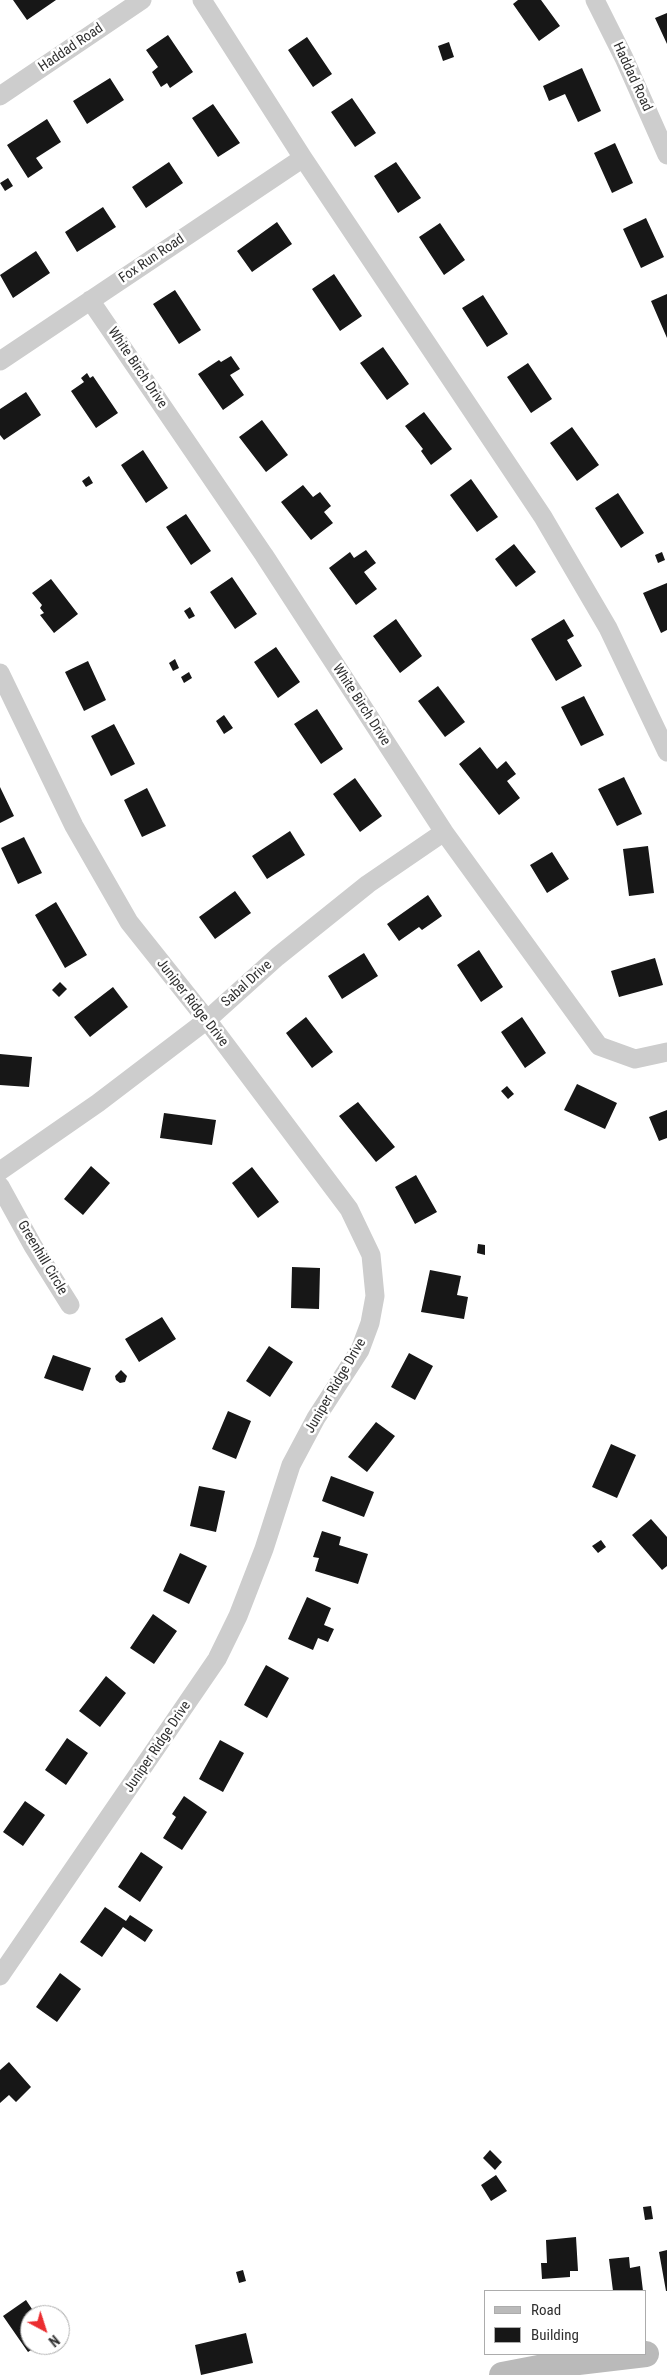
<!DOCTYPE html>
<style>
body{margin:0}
#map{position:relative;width:667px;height:2375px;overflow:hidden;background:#fff;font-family:"Roboto Condensed",sans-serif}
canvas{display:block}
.legend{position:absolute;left:484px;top:2290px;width:162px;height:65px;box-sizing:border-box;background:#fff;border:1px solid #acacac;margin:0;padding:6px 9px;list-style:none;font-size:15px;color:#303030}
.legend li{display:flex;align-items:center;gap:10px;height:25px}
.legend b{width:25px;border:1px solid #acacac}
.north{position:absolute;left:20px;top:2305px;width:50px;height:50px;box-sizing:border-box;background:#fff;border:1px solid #acacac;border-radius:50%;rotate:140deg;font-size:14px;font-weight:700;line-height:20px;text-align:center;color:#303030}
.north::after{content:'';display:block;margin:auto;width:18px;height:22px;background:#eb2d30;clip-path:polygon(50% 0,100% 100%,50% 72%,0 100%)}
</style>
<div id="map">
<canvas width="667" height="2375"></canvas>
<ul class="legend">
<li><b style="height:6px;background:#bababa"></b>Road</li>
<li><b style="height:14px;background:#171717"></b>Building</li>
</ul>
<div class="north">N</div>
</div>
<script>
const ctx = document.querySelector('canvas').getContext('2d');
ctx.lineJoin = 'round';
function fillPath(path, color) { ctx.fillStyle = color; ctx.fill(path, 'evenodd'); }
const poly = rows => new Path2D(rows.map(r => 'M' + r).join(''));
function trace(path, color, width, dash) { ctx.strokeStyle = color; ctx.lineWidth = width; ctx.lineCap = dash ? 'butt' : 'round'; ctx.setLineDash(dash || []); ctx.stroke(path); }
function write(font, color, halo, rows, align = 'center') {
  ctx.font = font + ' "Roboto Condensed",sans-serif'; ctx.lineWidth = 5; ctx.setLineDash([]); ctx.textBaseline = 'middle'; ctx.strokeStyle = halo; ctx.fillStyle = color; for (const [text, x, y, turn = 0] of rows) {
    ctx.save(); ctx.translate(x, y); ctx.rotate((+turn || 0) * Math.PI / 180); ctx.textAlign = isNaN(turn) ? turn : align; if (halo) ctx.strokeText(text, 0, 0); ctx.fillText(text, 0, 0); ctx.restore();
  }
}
fillPath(poly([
 [13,0,56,0,27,20],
 [518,0,541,0,560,26,539,41,513,4],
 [667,13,667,44,655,18],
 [168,35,193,72,170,88,167,83,161,87,152,72,158,67,146,50],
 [307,37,332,74,313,87,288,50],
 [449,42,454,57,443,61,438,46],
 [582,68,601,111,578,122,565,94,549,101,543,86],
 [110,78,124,100,87,124,73,101],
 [352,98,376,133,355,147,331,112],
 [213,104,240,143,218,157,192,118],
 [47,119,61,142,36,158,43,168,28,178,7,145],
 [615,143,633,183,612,193,594,153],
 [169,162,183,183,146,208,132,187],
 [396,162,421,198,398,213,374,176],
 [8,178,13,186,5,191,0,183],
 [103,207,116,227,77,252,65,232],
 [646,218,664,257,641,268,623,229],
 [277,222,292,244,252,272,237,251],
 [440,223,465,260,444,275,419,237],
 [36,251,50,273,13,298,0,275],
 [334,274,362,316,340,331,312,289],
 [175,290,201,330,179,344,153,304],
 [667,294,667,338,651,301],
 [483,295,508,334,487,347,462,308],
 [383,347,409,384,387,400,360,363],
 [231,356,240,369,230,375,244,395,223,410,198,374,219,360,221,362],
 [528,363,552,399,531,413,507,377],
 [87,373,90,378,93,376,118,413,96,428,71,391,84,382,81,378],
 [26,392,41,415,4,440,0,435,0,409],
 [424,412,452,449,431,465,421,451,423,449,405,426],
 [262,420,288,455,266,472,239,437],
 [572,427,599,465,577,481,550,443],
 [143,450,168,488,146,503,121,465],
 [89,476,93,483,86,487,82,481],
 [471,479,498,517,477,532,450,495],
 [303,485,313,497,320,492,331,506,324,512,333,523,311,540,281,502],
 [618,493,644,533,621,548,595,508],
 [186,514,211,551,191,565,166,527],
 [514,544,536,572,516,587,495,559],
 [366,550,376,563,364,572,377,589,356,605,329,568,350,552,354,558],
 [662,552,665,560,658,563,655,555],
 [232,577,257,614,235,629,210,592],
 [51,579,78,614,54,633,40,615,44,613,40,608,42,605,32,593],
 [667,583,667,630,661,633,643,593],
 [190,607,195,616,189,619,184,611],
 [396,619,422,656,400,673,373,636],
 [564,619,574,636,567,640,582,666,556,681,531,639],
 [276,647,300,682,278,698,254,662],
 [175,659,179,668,173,671,169,663],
 [88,661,106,700,84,711,65,672],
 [189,672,192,678,184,683,181,677],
 [438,686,465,722,445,737,418,701],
 [584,696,604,735,581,746,561,707],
 [317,709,343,749,321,764,294,724],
 [224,715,233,728,224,734,216,721],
 [114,724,135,764,111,776,91,736],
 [480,747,497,769,506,761,516,774,507,781,520,798,499,815,459,764],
 [624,777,642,814,617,826,598,789],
 [355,778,382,816,360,832,333,794],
 [0,787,14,816,0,823],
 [147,788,166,826,142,837,124,800],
 [290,831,305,855,267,879,252,856],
 [24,837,42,873,18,884,1,848],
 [648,846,654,893,629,896,623,849],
 [552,852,569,879,547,893,530,865],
 [235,891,251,913,215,939,199,917],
 [428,895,442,916,422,930,419,927,399,941,387,924],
 [56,902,87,955,65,968,35,915],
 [479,950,503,987,481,1002,457,965],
 [364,953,378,976,342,999,328,976],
 [655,958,663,985,619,997,611,971],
 [60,982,67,989,59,997,52,990],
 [113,987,128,1007,90,1037,74,1017],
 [306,1017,333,1052,312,1068,286,1033],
 [522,1017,546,1053,525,1068,501,1032],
 [0,1054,32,1057,29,1087,0,1085],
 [577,1084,617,1103,605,1129,564,1110],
 [507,1086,514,1094,508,1099,501,1091],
 [358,1102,395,1147,376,1162,339,1116],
 [667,1110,667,1138,659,1141,649,1117],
 [164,1113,216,1120,212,1145,160,1138],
 [91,1166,110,1183,83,1215,64,1199],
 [252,1167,279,1202,258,1218,232,1183],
 [416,1175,437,1212,415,1224,395,1187],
 [478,1244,485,1245,485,1255,477,1253],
 [292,1267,320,1268,319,1309,291,1308],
 [430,1270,461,1276,457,1295,468,1297,464,1319,421,1312],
 [162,1317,176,1339,139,1362,125,1339],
 [269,1346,293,1362,270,1397,246,1381],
 [409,1353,433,1366,415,1400,391,1387],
 [53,1355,91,1368,83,1391,44,1378],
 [121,1370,127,1376,125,1382,120,1383,116,1380,115,1376],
 [228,1411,251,1421,236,1459,212,1449],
 [376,1422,395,1436,367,1472,348,1457],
 [611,1444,636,1455,617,1498,592,1487],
 [331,1476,374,1492,364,1517,322,1501],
 [199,1486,225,1491,216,1532,190,1526],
 [651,1519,667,1537,667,1566,662,1570,632,1535],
 [322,1531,341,1537,339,1545,368,1554,358,1584,315,1571,319,1558,313,1557],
 [601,1540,606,1547,598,1553,592,1546],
 [180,1553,207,1566,189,1604,163,1591],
 [307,1597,331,1608,324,1625,334,1629,328,1642,318,1638,313,1650,288,1639],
 [153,1614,177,1631,154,1664,130,1648],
 [266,1665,289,1678,267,1718,244,1705],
 [106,1676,126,1693,100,1727,79,1711],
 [67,1738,88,1753,66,1785,45,1770],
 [220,1740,244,1753,223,1792,199,1779],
 [184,1796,207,1812,182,1850,163,1838,176,1817,172,1814],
 [25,1801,45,1815,23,1846,3,1832],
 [141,1852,163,1867,140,1902,118,1887],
 [105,1907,126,1921,130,1915,153,1930,145,1942,123,1927,102,1957,80,1942],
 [60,1973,81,1989,57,2022,36,2007],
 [9,2062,31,2087,16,2102,9,2095,0,2103,0,2070],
 [490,2150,502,2162,495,2170,483,2158],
 [496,2175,507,2191,491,2201,481,2185],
 [651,2206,653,2219,645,2220,643,2207],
 [576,2237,578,2271,570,2271,570,2277,542,2279,541,2263,547,2263,546,2240],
 [667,2250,667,2291,666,2291,659,2252],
 [629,2257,630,2268,640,2266,643,2291,613,2291,609,2259],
 [243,2270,246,2281,239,2283,236,2272],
 [26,2300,36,2315,30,2315,30,2345,39,2345,28,2352,3,2316],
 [246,2333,253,2363,201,2375,195,2345]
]), '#171717');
trace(poly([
 [202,0,303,158,543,517,608,628,667,752],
 [595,0,624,58,667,155],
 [0,96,142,0],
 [90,300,264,555,444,832,599,1046,635,1059,667,1052],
 [0,361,303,158],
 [0,673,74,826,129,922,207,1020,349,1209,371,1255,375,1296,370,1323,360,1350,316,1418,291,1465,264,1549,238,1616,217,1659,0,1976],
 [0,1171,98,1103,207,1020,277,957,368,884,444,832],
 [0,1186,33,1246,70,1305]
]), '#cdcdcd', 19);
trace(poly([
 [502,2375,554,2365,646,2354]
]), '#bababa', 26);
write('14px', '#303030', '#fff', [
 ["Haddad Road",71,48,-34],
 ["Haddad Road",632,77,65],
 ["Fox Run Road",152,259,-34],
 ["White Birch Drive",137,368,56],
 ["White Birch Drive",361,705,57],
 ["Sabal Drive",247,984,-42],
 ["Juniper Ridge Drive",192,1003,52],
 ["Greenhill Circle",42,1258,59],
 ["Juniper Ridge Drive",336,1386,-60],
 ["Juniper Ridge Drive",158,1747,-56]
]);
</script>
